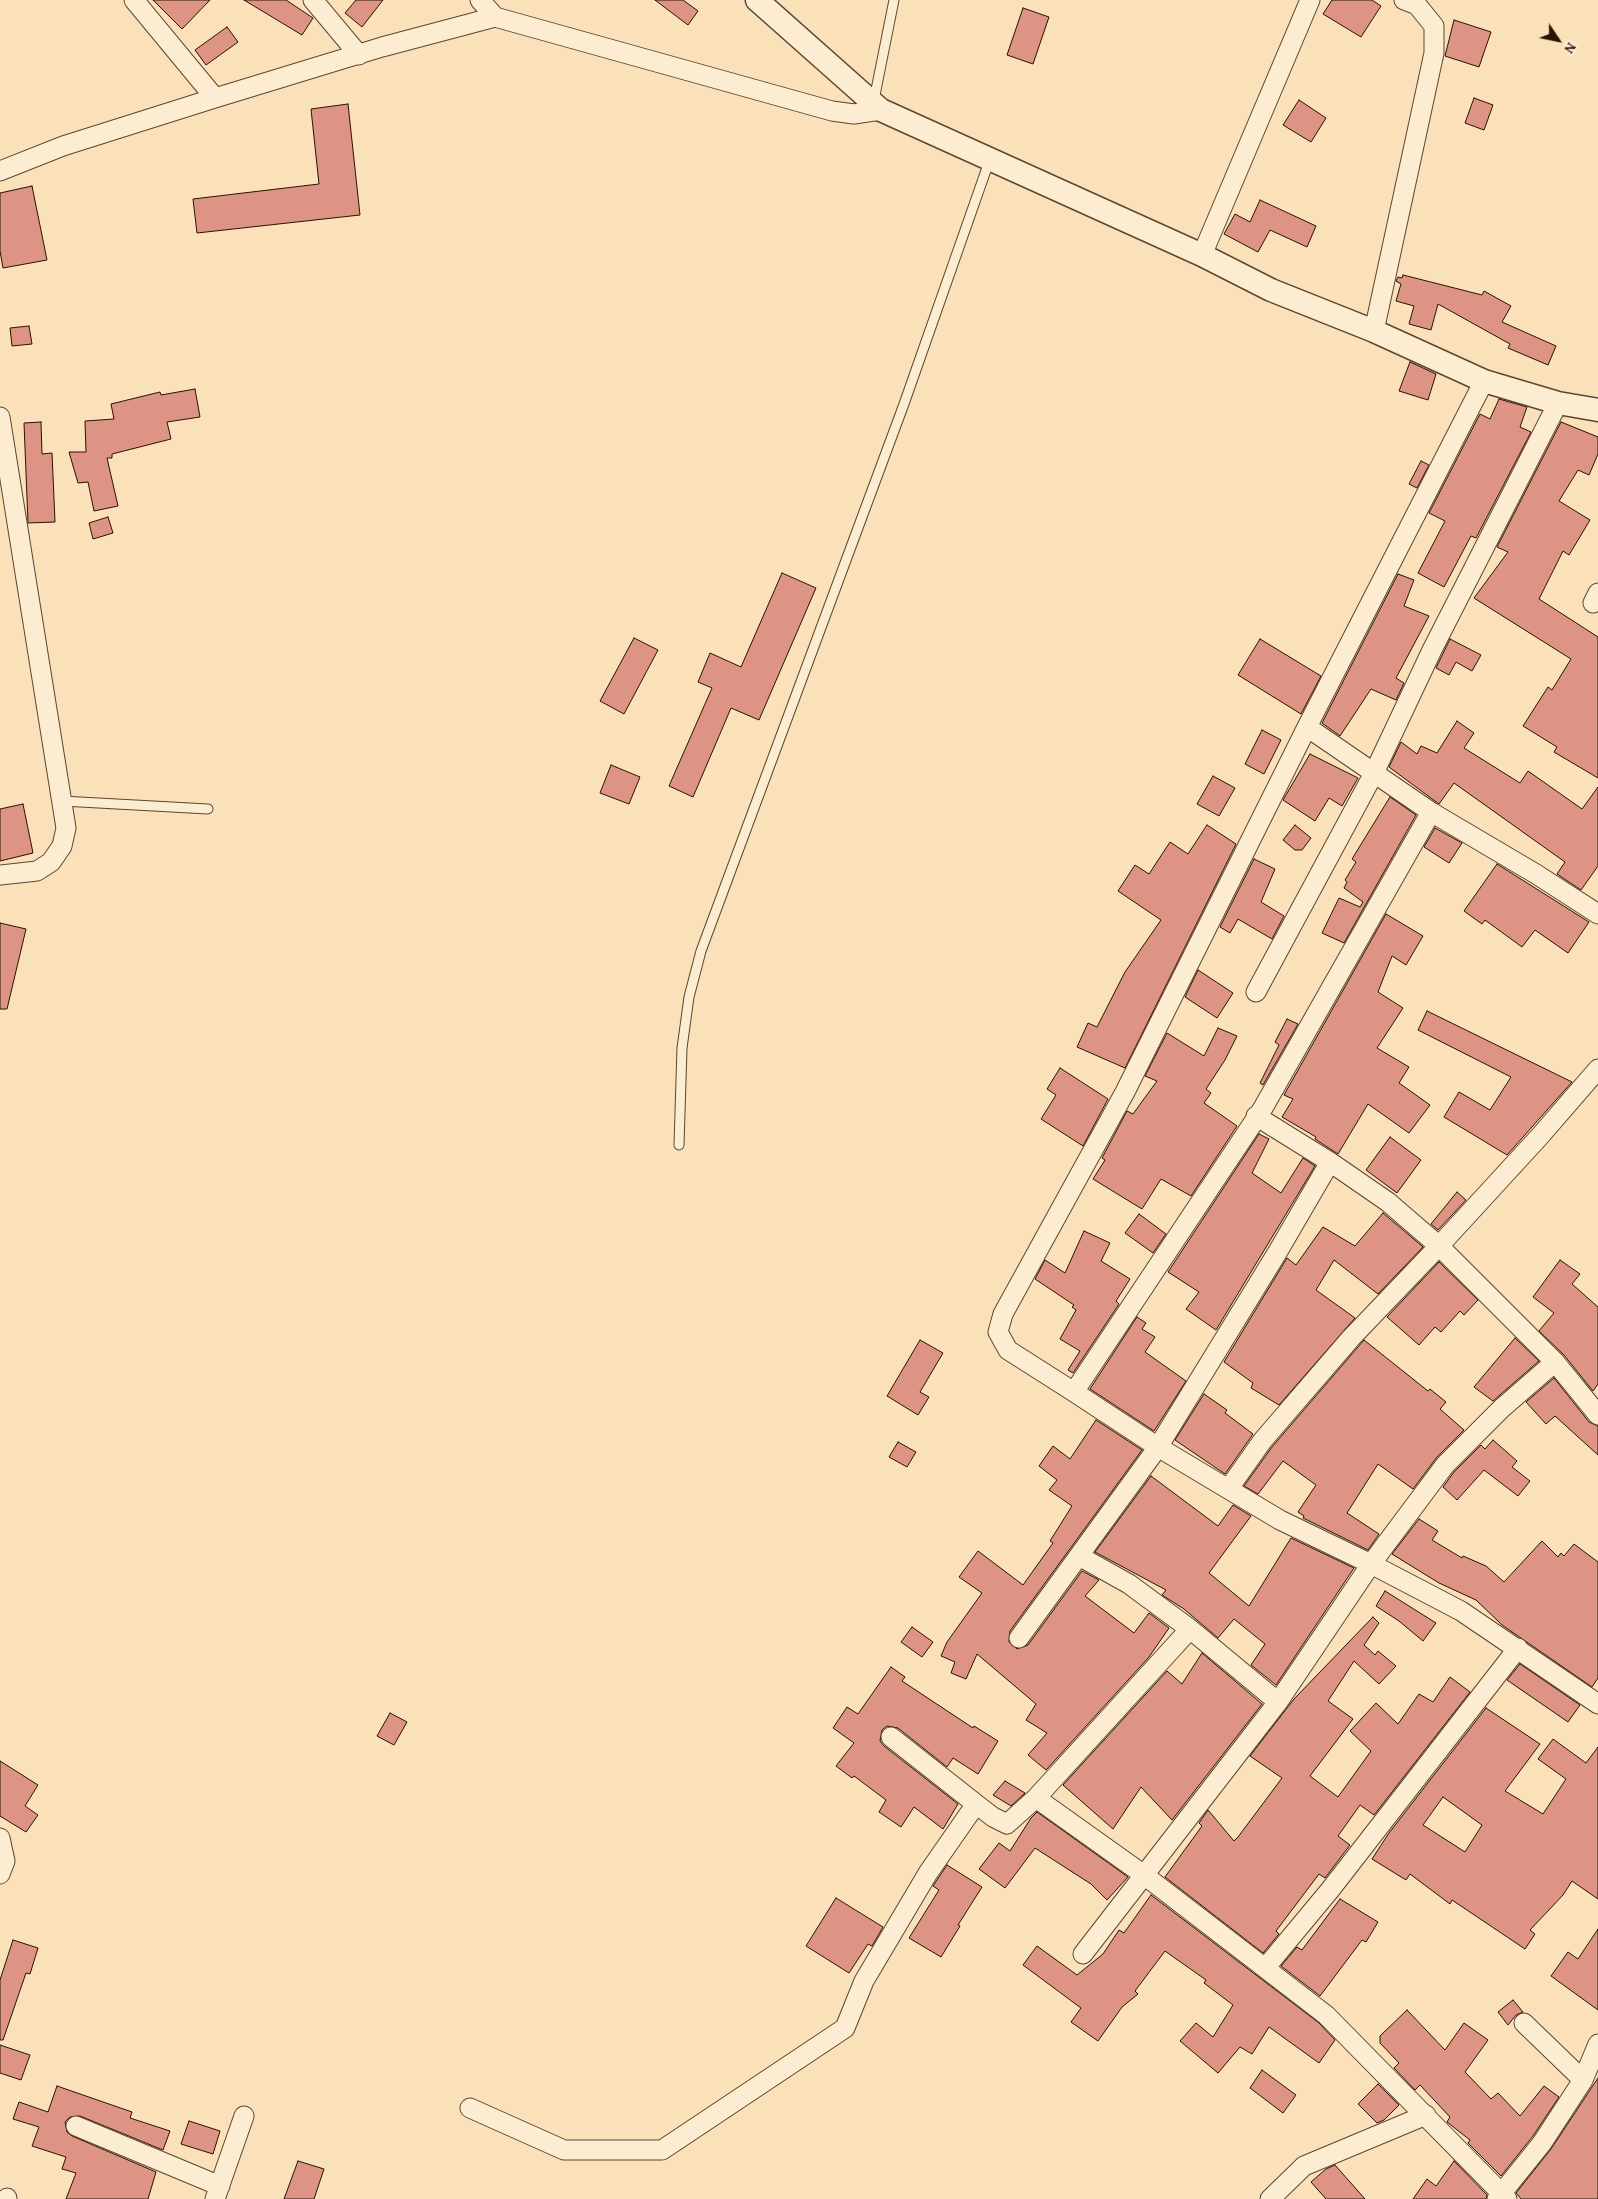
<!DOCTYPE html>
<style>
body{margin:0}
#map{position:relative;width:1598px;height:2199px;overflow:hidden;background:#fae1ba;font-family:"Gentium Book Plus",serif}
canvas{display:block}
.north{position:absolute;left:1533px;top:15px;width:50px;height:50px;-webkit-text-stroke:4px #fcecd2;paint-order:stroke;rotate:124deg;font-size:14px;font-weight:700;line-height:20px;text-align:center;color:#281201}
.north::after{content:'';display:block;margin:auto;width:18px;height:22px;background:#281201;clip-path:polygon(50% 0,100% 100%,50% 72%,0 100%)}
</style>
<div id="map">
<canvas width="1598" height="2199"></canvas>
<div class="north">N</div>
</div>
<script>
const ctx = document.querySelector('canvas').getContext('2d');
ctx.lineJoin = 'round';
function fillPath(path, color) { ctx.fillStyle = color; ctx.fill(path, 'evenodd'); }
const poly = rows => new Path2D(rows.map(r => 'M' + r).join(''));
function trace(path, color, width, dash) { ctx.strokeStyle = color; ctx.lineWidth = width; ctx.lineCap = dash ? 'butt' : 'round'; ctx.setLineDash(dash || []); ctx.stroke(path); }
const building = poly([
 [153,0,210,0,182,29,153,0],
 [244,0,286,0,313,18,302,35,244,0],
 [356,0,383,0,362,27,345,13,356,0],
 [655,0,683,0,698,11,688,25,655,0],
 [1332,0,1372,0,1381,6,1361,37,1323,14,1332,0],
 [1023,8,1049,17,1033,64,1007,55,1023,8],
 [1454,20,1491,32,1479,67,1445,56,1454,20],
 [227,27,238,42,206,65,195,50,227,27],
 [1474,98,1493,105,1484,130,1465,123,1474,98],
 [1299,100,1326,118,1311,142,1283,125,1299,100],
 [348,104,360,215,197,233,193,199,319,184,311,109,348,104],
 [32,186,47,260,3,268,0,251,0,193,32,186],
 [1260,200,1316,226,1307,247,1270,230,1258,252,1224,234,1235,214,1250,222,1260,200],
 [1403,275,1482,295,1484,291,1511,306,1502,322,1556,346,1548,365,1508,348,1510,344,1438,304,1431,330,1409,324,1414,306,1396,301,1401,284,1396,281,1398,277,1402,278,1403,275],
 [29,326,32,344,12,346,10,328,29,326],
 [1410,362,1436,374,1428,400,1399,391,1410,362],
 [195,389,200,417,167,422,171,439,112,454,112,458,107,458,118,506,94,511,88,482,78,483,69,452,86,452,85,421,114,419,111,404,160,392,161,395,195,389],
 [1499,399,1527,407,1520,427,1531,432,1476,538,1471,536,1444,587,1418,573,1445,521,1429,513,1480,414,1490,419,1499,399],
 [41,422,42,454,52,453,55,522,28,523,24,423,41,422],
 [1561,422,1598,437,1598,454,1589,475,1578,470,1559,501,1590,520,1569,555,1563,551,1539,599,1598,637,1598,778,1554,752,1557,747,1523,726,1548,687,1552,690,1571,659,1474,598,1508,552,1497,547,1561,422],
 [1421,461,1429,465,1417,488,1409,484,1421,461],
 [108,517,113,533,93,539,89,523,108,517],
 [782,573,816,588,759,720,731,708,693,797,669,786,712,688,698,682,710,653,741,667,782,573],
 [1398,574,1414,580,1404,606,1429,616,1396,678,1404,683,1396,700,1371,689,1340,736,1322,723,1398,574],
 [634,638,658,650,624,714,600,701,634,638],
 [1260,639,1321,676,1301,714,1238,675,1260,639],
 [1450,639,1481,655,1472,671,1456,662,1449,675,1436,668,1450,639],
 [1457,721,1474,733,1464,748,1520,783,1528,771,1582,809,1598,787,1598,866,1581,890,1557,874,1565,862,1454,783,1439,804,1389,767,1401,742,1417,754,1421,746,1437,753,1457,721],
 [1262,730,1281,740,1264,774,1245,764,1262,730],
 [1310,754,1358,778,1342,806,1329,798,1315,821,1283,800,1310,754],
 [611,765,640,777,629,804,600,793,611,765],
 [1213,776,1235,788,1219,816,1197,804,1213,776],
 [1390,797,1416,815,1344,943,1322,933,1339,898,1360,907,1363,902,1344,888,1347,882,1345,880,1356,862,1352,859,1390,797],
 [23,804,33,853,0,861,0,809,23,804],
 [1207,825,1236,844,1125,1068,1077,1047,1088,1023,1097,1027,1125,972,1161,920,1118,891,1135,865,1149,874,1170,842,1188,854,1207,825],
 [1295,825,1311,838,1302,850,1295,850,1283,840,1295,825],
 [1435,828,1462,843,1449,863,1424,847,1435,828],
 [1254,859,1275,869,1261,902,1284,916,1272,939,1238,919,1230,933,1220,927,1254,859],
 [1497,864,1589,922,1568,953,1535,930,1522,947,1485,920,1482,924,1464,911,1497,864],
 [1386,914,1423,936,1406,965,1392,956,1378,992,1403,1008,1377,1048,1409,1067,1399,1083,1430,1105,1409,1133,1368,1104,1338,1154,1315,1139,1316,1137,1282,1117,1293,1099,1284,1095,1386,914],
 [0,923,26,929,7,1009,0,1009,0,923],
 [1198,970,1233,993,1217,1018,1185,997,1198,970],
 [1427,1011,1572,1082,1507,1155,1444,1117,1459,1092,1490,1110,1511,1077,1418,1030,1427,1011],
 [1287,1019,1298,1024,1263,1085,1260,1083,1279,1045,1275,1042,1287,1019],
 [1218,1028,1237,1036,1225,1060,1206,1089,1211,1093,1204,1103,1237,1126,1191,1196,1161,1179,1142,1209,1093,1179,1105,1160,1102,1158,1127,1111,1133,1114,1157,1081,1145,1076,1167,1033,1204,1056,1218,1028],
 [1060,1068,1108,1099,1083,1146,1041,1119,1056,1095,1047,1089,1060,1068],
 [1259,1134,1269,1139,1252,1173,1281,1193,1303,1158,1315,1166,1216,1330,1186,1309,1199,1292,1168,1272,1259,1134],
 [1390,1137,1421,1160,1397,1193,1366,1170,1390,1137],
 [1457,1192,1466,1200,1438,1230,1431,1224,1457,1192],
 [1383,1213,1423,1247,1378,1294,1334,1260,1316,1290,1355,1318,1279,1405,1251,1388,1253,1383,1224,1362,1287,1258,1296,1265,1323,1227,1355,1246,1383,1213],
 [1139,1214,1166,1234,1153,1253,1125,1233,1139,1214],
 [1084,1231,1110,1243,1101,1261,1130,1279,1116,1301,1119,1304,1073,1373,1068,1370,1080,1351,1060,1339,1076,1310,1072,1307,1074,1305,1035,1279,1045,1260,1065,1273,1084,1231],
 [1560,1260,1580,1274,1572,1284,1598,1307,1598,1384,1593,1391,1564,1355,1539,1331,1554,1313,1533,1297,1560,1260],
 [1439,1262,1478,1300,1464,1315,1460,1311,1441,1332,1435,1327,1419,1345,1387,1317,1439,1262],
 [1137,1317,1146,1323,1142,1329,1155,1337,1145,1352,1186,1381,1154,1431,1090,1389,1137,1317],
 [1515,1338,1539,1361,1493,1401,1474,1387,1515,1338],
 [920,1340,943,1353,920,1392,929,1397,918,1415,887,1396,920,1340],
 [1364,1340,1428,1391,1430,1389,1446,1402,1440,1409,1464,1430,1437,1457,1413,1489,1378,1464,1347,1513,1379,1534,1368,1550,1303,1518,1304,1516,1298,1512,1316,1485,1283,1461,1258,1494,1244,1486,1272,1447,1364,1340],
 [1554,1378,1589,1422,1598,1426,1598,1455,1555,1416,1546,1424,1526,1402,1554,1378],
 [1204,1394,1227,1410,1225,1413,1253,1434,1225,1474,1175,1440,1204,1394],
 [1096,1420,1142,1450,1010,1631,1009,1642,1017,1649,1028,1645,1082,1571,1099,1580,1085,1596,1134,1633,1149,1613,1169,1628,1149,1657,1046,1770,1028,1755,1047,1733,1026,1720,1036,1704,977,1654,966,1679,951,1673,955,1662,941,1656,947,1642,982,1593,959,1577,978,1551,1023,1585,1053,1543,1050,1541,1072,1506,1049,1490,1057,1480,1039,1466,1053,1446,1070,1459,1096,1420],
 [1493,1440,1517,1461,1512,1467,1530,1481,1518,1496,1484,1470,1457,1500,1443,1487,1454,1472,1481,1445,1485,1449,1493,1440],
 [898,1442,916,1452,907,1467,889,1457,898,1442],
 [1151,1476,1218,1526,1233,1505,1251,1516,1209,1573,1249,1606,1291,1538,1354,1568,1276,1685,1251,1665,1265,1644,1234,1619,1218,1638,1184,1609,1162,1595,1166,1590,1095,1552,1151,1476],
 [1419,1519,1438,1531,1432,1540,1462,1558,1463,1556,1486,1566,1504,1582,1542,1541,1558,1557,1561,1553,1564,1556,1574,1544,1598,1562,1598,1678,1592,1687,1502,1625,1476,1600,1439,1583,1392,1554,1419,1519],
 [1385,1591,1436,1623,1423,1641,1399,1621,1376,1606,1385,1591],
 [1373,1617,1379,1623,1364,1645,1375,1655,1378,1651,1396,1666,1379,1684,1354,1661,1328,1701,1353,1719,1310,1776,1338,1797,1371,1751,1350,1731,1376,1703,1398,1724,1419,1694,1433,1702,1450,1677,1470,1692,1374,1815,1360,1805,1338,1836,1350,1845,1325,1878,1319,1874,1276,1931,1279,1934,1263,1953,1165,1877,1202,1826,1199,1823,1208,1810,1234,1841,1238,1837,1282,1778,1250,1756,1294,1699,1373,1617],
 [912,1627,933,1642,922,1657,901,1642,912,1627],
 [1202,1653,1262,1704,1172,1820,1141,1787,1113,1829,1063,1785,1167,1671,1182,1684,1202,1653],
 [1520,1664,1580,1705,1568,1722,1507,1680,1520,1664],
 [891,1667,905,1677,902,1681,973,1728,974,1726,998,1741,978,1774,953,1758,947,1767,898,1728,887,1726,882,1730,880,1741,884,1746,958,1804,943,1829,914,1807,901,1827,879,1812,886,1800,854,1776,852,1778,836,1766,854,1743,833,1728,847,1707,858,1714,891,1667],
 [1486,1708,1540,1744,1505,1791,1543,1814,1566,1779,1538,1759,1553,1739,1586,1763,1598,1747,1598,1899,1572,1881,1563,1895,1530,1930,1535,1934,1525,1949,1452,1900,1450,1904,1410,1874,1406,1880,1372,1859,1389,1833,1486,1708],
 [1443,1797,1482,1825,1465,1852,1423,1825,1443,1797],
 [390,1713,407,1722,394,1745,377,1736,390,1713],
 [0,1761,38,1785,25,1806,38,1815,26,1832,0,1816,0,1761],
 [1005,1781,1025,1793,1011,1806,993,1795,1005,1781],
 [1037,1812,1128,1877,1107,1900,1091,1884,1035,1848,1005,1888,979,1869,999,1843,1010,1851,1031,1818,1037,1812],
 [947,1865,982,1887,958,1925,960,1926,941,1957,909,1938,939,1890,933,1886,947,1865],
 [1151,1895,1319,2023,1335,2040,1319,2063,1269,2027,1252,2054,1240,2047,1218,2073,1180,2041,1196,2023,1213,2037,1233,2005,1204,1983,1206,1980,1165,1951,1135,1991,1138,1994,1122,2007,1098,2041,1071,2022,1081,2008,1023,1965,1037,1946,1077,1975,1103,1954,1119,1930,1124,1933,1151,1895],
 [836,1898,883,1927,872,1946,868,1944,849,1973,806,1946,836,1898],
 [1340,1899,1378,1922,1366,1942,1362,1940,1320,1996,1281,1966,1297,1947,1302,1950,1340,1899],
 [1598,1929,1598,2010,1551,1976,1568,1952,1578,1959,1598,1929],
 [13,1940,38,1948,30,1974,26,1973,3,2040,0,2040,0,1980,13,1940],
 [1513,2000,1523,2012,1516,2015,1508,2025,1498,2012,1513,2000],
 [1407,2010,1445,2050,1464,2023,1488,2040,1465,2072,1491,2099,1498,2093,1520,2116,1544,2086,1559,2097,1533,2136,1501,2176,1468,2143,1470,2140,1447,2122,1450,2117,1420,2085,1415,2090,1394,2068,1399,2063,1380,2043,1380,2036,1407,2010],
 [0,2045,30,2055,21,2080,0,2073,0,2045],
 [1262,2070,1296,2095,1283,2113,1250,2088,1262,2070],
 [1598,2078,1598,2199,1521,2199,1516,2193,1551,2149,1598,2078],
 [1378,2084,1399,2105,1384,2120,1377,2123,1358,2104,1378,2084],
 [57,2086,132,2112,130,2118,170,2131,163,2150,80,2116,70,2117,65,2122,67,2132,72,2136,156,2172,148,2199,66,2199,76,2173,62,2169,66,2157,32,2146,39,2127,13,2119,19,2102,48,2112,57,2086],
 [189,2121,220,2131,213,2154,181,2144,189,2121],
 [298,2161,324,2169,314,2199,284,2199,298,2161],
 [1454,2161,1487,2195,1486,2199,1413,2199,1427,2179,1436,2186,1454,2161],
 [1335,2165,1365,2199,1326,2199,1311,2182,1326,2169,1335,2165]
]);
fillPath(building, '#de9485');
trace(building, '#281201', 1);
const service = poly([
 [874,100,894,0],
 [62,801,208,809],
 [679,1145,682,1048,689,997,701,951,904,404,990,159]
]);
const minor = poly([
 [134,0,215,98],
 [313,0,359,55],
 [480,0,495,17],
 [0,171,63,146,215,98,382,47,495,17,832,111,854,114,881,110],
 [1202,255,1310,0],
 [1374,331,1434,53,1434,26,1417,5,1404,0],
 [0,417,66,828,62,846,51,862,37,871,0,875],
 [1593,603,1598,593],
 [1307,727,1431,812,1536,874,1598,914],
 [1431,812,1263,1108,1074,1392,1008,1350,998,1332,1003,1314,1125,1092,1307,727,1484,381],
 [1256,992,1374,773,1432,650,1558,403],
 [1598,1069,1540,1136,1439,1246,1555,1362,1598,1415],
 [1074,1392,1158,1447,1280,1520,1371,1564,1461,1611,1598,1704],
 [1229,1488,1263,1440,1351,1338,1439,1246,1388,1202,1330,1162,1256,1116],
 [1079,1556,1129,1584,1190,1629,1278,1702],
 [1019,1638,1158,1447,1277,1253,1330,1162],
 [891,1737,976,1804],
 [1036,1798,1190,1629],
 [0,1838,5,1861,0,1874],
 [1083,1954,1278,1702,1371,1564,1445,1465,1502,1408,1555,1362],
 [1266,1967,1330,1890,1518,1648],
 [1524,2023,1583,2080],
 [470,2108,564,2150,662,2150,845,2028,864,1981,928,1873,976,1804,993,1817,1007,1824,1036,1798,1144,1875,1326,2015,1507,2199],
 [76,2126,220,2186],
 [6,2199,7,2198],
 [215,2199,244,2116],
 [1270,2199,1304,2166,1426,2115],
 [1497,2199,1542,2143,1583,2080,1598,2044]
]);
const tertiary = poly([
 [757,0,881,110,1202,255,1271,290,1374,331,1484,381,1558,403,1598,410]
]);
trace(service, '#5c462f', 11);
trace(minor, '#5c462f', 21);
trace(tertiary, '#5c462f', 25);
trace(service, '#fcecd2', 9);
trace(minor, '#fcecd2', 19);
trace(tertiary, '#fcecd2', 22);
</script>
